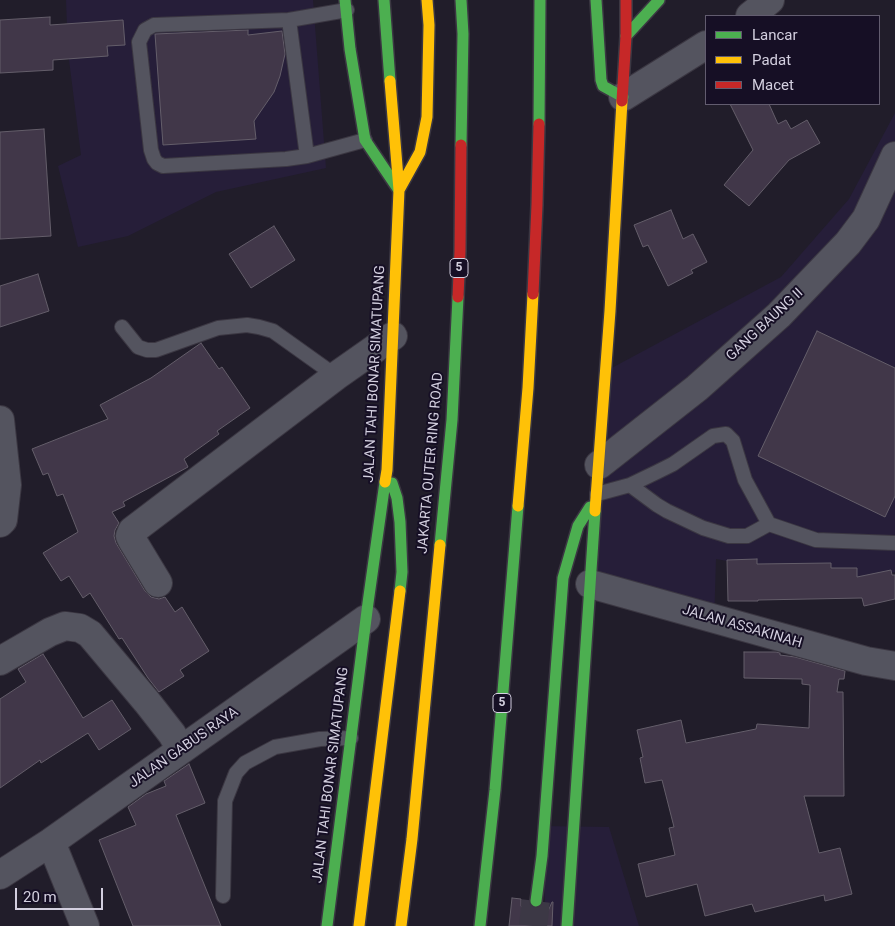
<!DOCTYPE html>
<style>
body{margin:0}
#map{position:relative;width:895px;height:926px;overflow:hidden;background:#211d2a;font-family:Roboto,sans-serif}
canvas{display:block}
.legend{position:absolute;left:705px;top:15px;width:175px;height:90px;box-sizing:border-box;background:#160f25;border:1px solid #625c6f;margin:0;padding:6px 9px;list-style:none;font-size:15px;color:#d3cfdf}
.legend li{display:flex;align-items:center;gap:10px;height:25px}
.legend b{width:25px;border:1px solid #625c6f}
.scale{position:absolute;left:15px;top:888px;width:88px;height:22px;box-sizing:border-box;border:2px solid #d3cfdf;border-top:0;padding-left:6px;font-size:15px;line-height:18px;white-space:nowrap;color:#d3cfdf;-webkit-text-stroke:4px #160f25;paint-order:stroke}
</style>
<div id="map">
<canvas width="895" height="926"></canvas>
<ul class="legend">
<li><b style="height:6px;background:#4caf50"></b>Lancar</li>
<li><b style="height:6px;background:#ffc107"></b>Padat</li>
<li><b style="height:6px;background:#c62828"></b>Macet</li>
</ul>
<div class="scale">20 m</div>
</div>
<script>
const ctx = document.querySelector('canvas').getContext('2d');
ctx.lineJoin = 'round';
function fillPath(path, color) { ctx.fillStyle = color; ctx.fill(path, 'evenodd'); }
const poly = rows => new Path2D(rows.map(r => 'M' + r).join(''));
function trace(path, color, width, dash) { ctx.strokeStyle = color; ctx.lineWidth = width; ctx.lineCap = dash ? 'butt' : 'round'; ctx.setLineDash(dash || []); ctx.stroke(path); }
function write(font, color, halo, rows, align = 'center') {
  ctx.font = font + ' Roboto,sans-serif'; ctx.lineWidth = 4; ctx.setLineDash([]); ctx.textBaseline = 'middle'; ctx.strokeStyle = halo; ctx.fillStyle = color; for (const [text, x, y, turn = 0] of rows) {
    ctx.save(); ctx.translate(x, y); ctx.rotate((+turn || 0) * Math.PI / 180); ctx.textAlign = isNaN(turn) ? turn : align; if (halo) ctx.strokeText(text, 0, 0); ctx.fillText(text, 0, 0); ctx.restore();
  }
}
fillPath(poly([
 [66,0,313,0,326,168,216,192,128,236,78,247,58,166,81,155,68,52],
 [895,113,895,572,851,583,716,559,714,624,584,589,608,370,781,277,849,199],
 [539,826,609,827,639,926,547,926]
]), '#261e39');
const building = poly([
 [50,17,50,25,123,20,125,45,107,46,108,56,53,60,53,70,0,73,0,20,50,17],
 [248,30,248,35,282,31,285,54,280,76,274,92,254,121,256,139,163,145,155,34,248,30],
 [730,104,769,104,778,124,786,120,791,129,807,120,820,143,789,160,749,206,724,185,753,150,730,104],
 [44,129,51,236,0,239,0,132,44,129],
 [671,210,683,239,693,234,707,262,691,270,693,273,668,286,648,245,643,247,634,225,671,210],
 [274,226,295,260,251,288,229,254,274,226],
 [38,274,49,311,0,327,0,286,38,274],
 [817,331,895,368,895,496,885,517,758,456,817,331],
 [201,343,219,369,222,367,250,408,217,431,219,434,184,459,188,467,123,502,125,506,112,512,119,523,115,530,114,536,116,543,145,591,151,597,159,599,165,597,175,612,182,607,209,651,180,670,184,676,159,692,148,678,122,638,119,639,90,593,83,598,69,576,61,581,43,553,78,532,63,494,57,496,48,473,43,475,32,449,108,419,100,405,151,378,201,343],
 [757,559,757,564,831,563,831,568,857,568,857,577,891,570,892,575,895,575,895,599,864,606,862,598,758,600,758,601,728,601,727,560,757,559],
 [744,652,776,652,780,653,780,655,795,657,845,671,844,679,839,679,837,692,843,692,844,796,804,796,819,853,840,848,852,894,825,901,824,895,755,912,752,904,705,916,697,884,646,897,638,864,675,855,669,828,674,827,662,780,645,783,640,758,643,757,637,730,681,720,686,743,756,729,757,724,809,728,810,685,802,684,802,679,744,678,744,652],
 [43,654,83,718,112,700,131,729,99,750,88,733,41,763,40,760,0,788,0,699,26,682,18,669,43,654],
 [189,764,205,803,176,815,221,926,133,926,99,840,136,825,128,807,146,794,166,786,164,781,189,764],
 [512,898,521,899,521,906,526,913,534,916,542,915,548,911,552,902,553,902,552,926,509,926,512,898]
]);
fillPath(building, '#413749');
trace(building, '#645e6a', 1);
trace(poly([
 [533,926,536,901]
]), '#3c3845', 28, [28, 14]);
const lane = poly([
 [289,20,347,10],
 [307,156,289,20,154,25,145,30,139,42,151,150,154,159,157,163,163,166,286,159,307,156,365,140],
 [122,327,138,347,147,350,156,350,218,328,247,325,259,327,273,331,336,376],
 [630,485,657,505,667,511,703,528,729,536,747,536,769,524],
 [597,494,630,485,657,472,673,464,713,436,726,434,733,441,745,480,769,524,816,540,895,543],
 [223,896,225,801,236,773,245,763,275,747,320,739,351,738]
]);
const street = poly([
 [750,16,770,0],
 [623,97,706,45],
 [0,420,7,485,3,520,0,523],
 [599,465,697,388,779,315,848,243,866,219,895,156],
 [158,583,132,540,130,536,132,531,336,376,393,336],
 [590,584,866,661,895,666],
 [0,661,50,632,65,626,80,628,90,634,147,702,172,734,181,750],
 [51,842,85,926],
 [0,875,51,842,366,619]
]);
const fast = poly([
 [345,0,350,49,365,140,398,189],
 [384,0,390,81],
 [461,0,463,34,461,145],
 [596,0,601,80,603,86,623,97],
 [626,36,659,0],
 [539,124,540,0],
 [392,483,397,498,400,522,402,572,400,591],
 [440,545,452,420,458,297],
 [536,901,542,856,563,578,578,526,590,507],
 [327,926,368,603,385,482],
 [480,926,495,790,518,506],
 [567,926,595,511]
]);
const slow = poly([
 [399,190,420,152,427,117,429,25,427,0],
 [385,482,387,470,399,190,390,81],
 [518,506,528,388,533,294],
 [595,511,610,311,622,101],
 [359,926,400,591],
 [401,926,412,839,440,545]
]);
const jam = poly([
 [622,101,626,36,626,0],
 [533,294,537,205,539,124],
 [458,297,460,251,461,145]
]);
trace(lane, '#3b3742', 16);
trace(street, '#3b3742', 30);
trace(fast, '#3b3742', 14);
trace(slow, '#3b3742', 14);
trace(jam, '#3b3742', 14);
trace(lane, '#54545f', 14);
trace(street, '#54545f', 28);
trace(fast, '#4caf50', 11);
trace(slow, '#ffc107', 11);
trace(jam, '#c62828', 11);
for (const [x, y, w] of [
 [459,268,18],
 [502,703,18]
]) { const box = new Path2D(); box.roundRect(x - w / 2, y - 9.5, w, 19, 4); ctx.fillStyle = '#160f25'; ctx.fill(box); trace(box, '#d3cfdf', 1); }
write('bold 12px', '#d3cfdf', null, [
 ["5",459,268],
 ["5",502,703]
]);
write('14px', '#d3cfdf', '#160f25', [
 ["GANG BAUNG II",765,325,-43],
 ["JALAN TAHI BONAR SIMATUPANG",375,374,-87],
 ["JAKARTA OUTER RING ROAD",431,463,-85],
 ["JALAN ASSAKINAH",742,627,16],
 ["JALAN GABUS RAYA",184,748,-35],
 ["JALAN TAHI BONAR SIMATUPANG",331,775,-83]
]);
</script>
